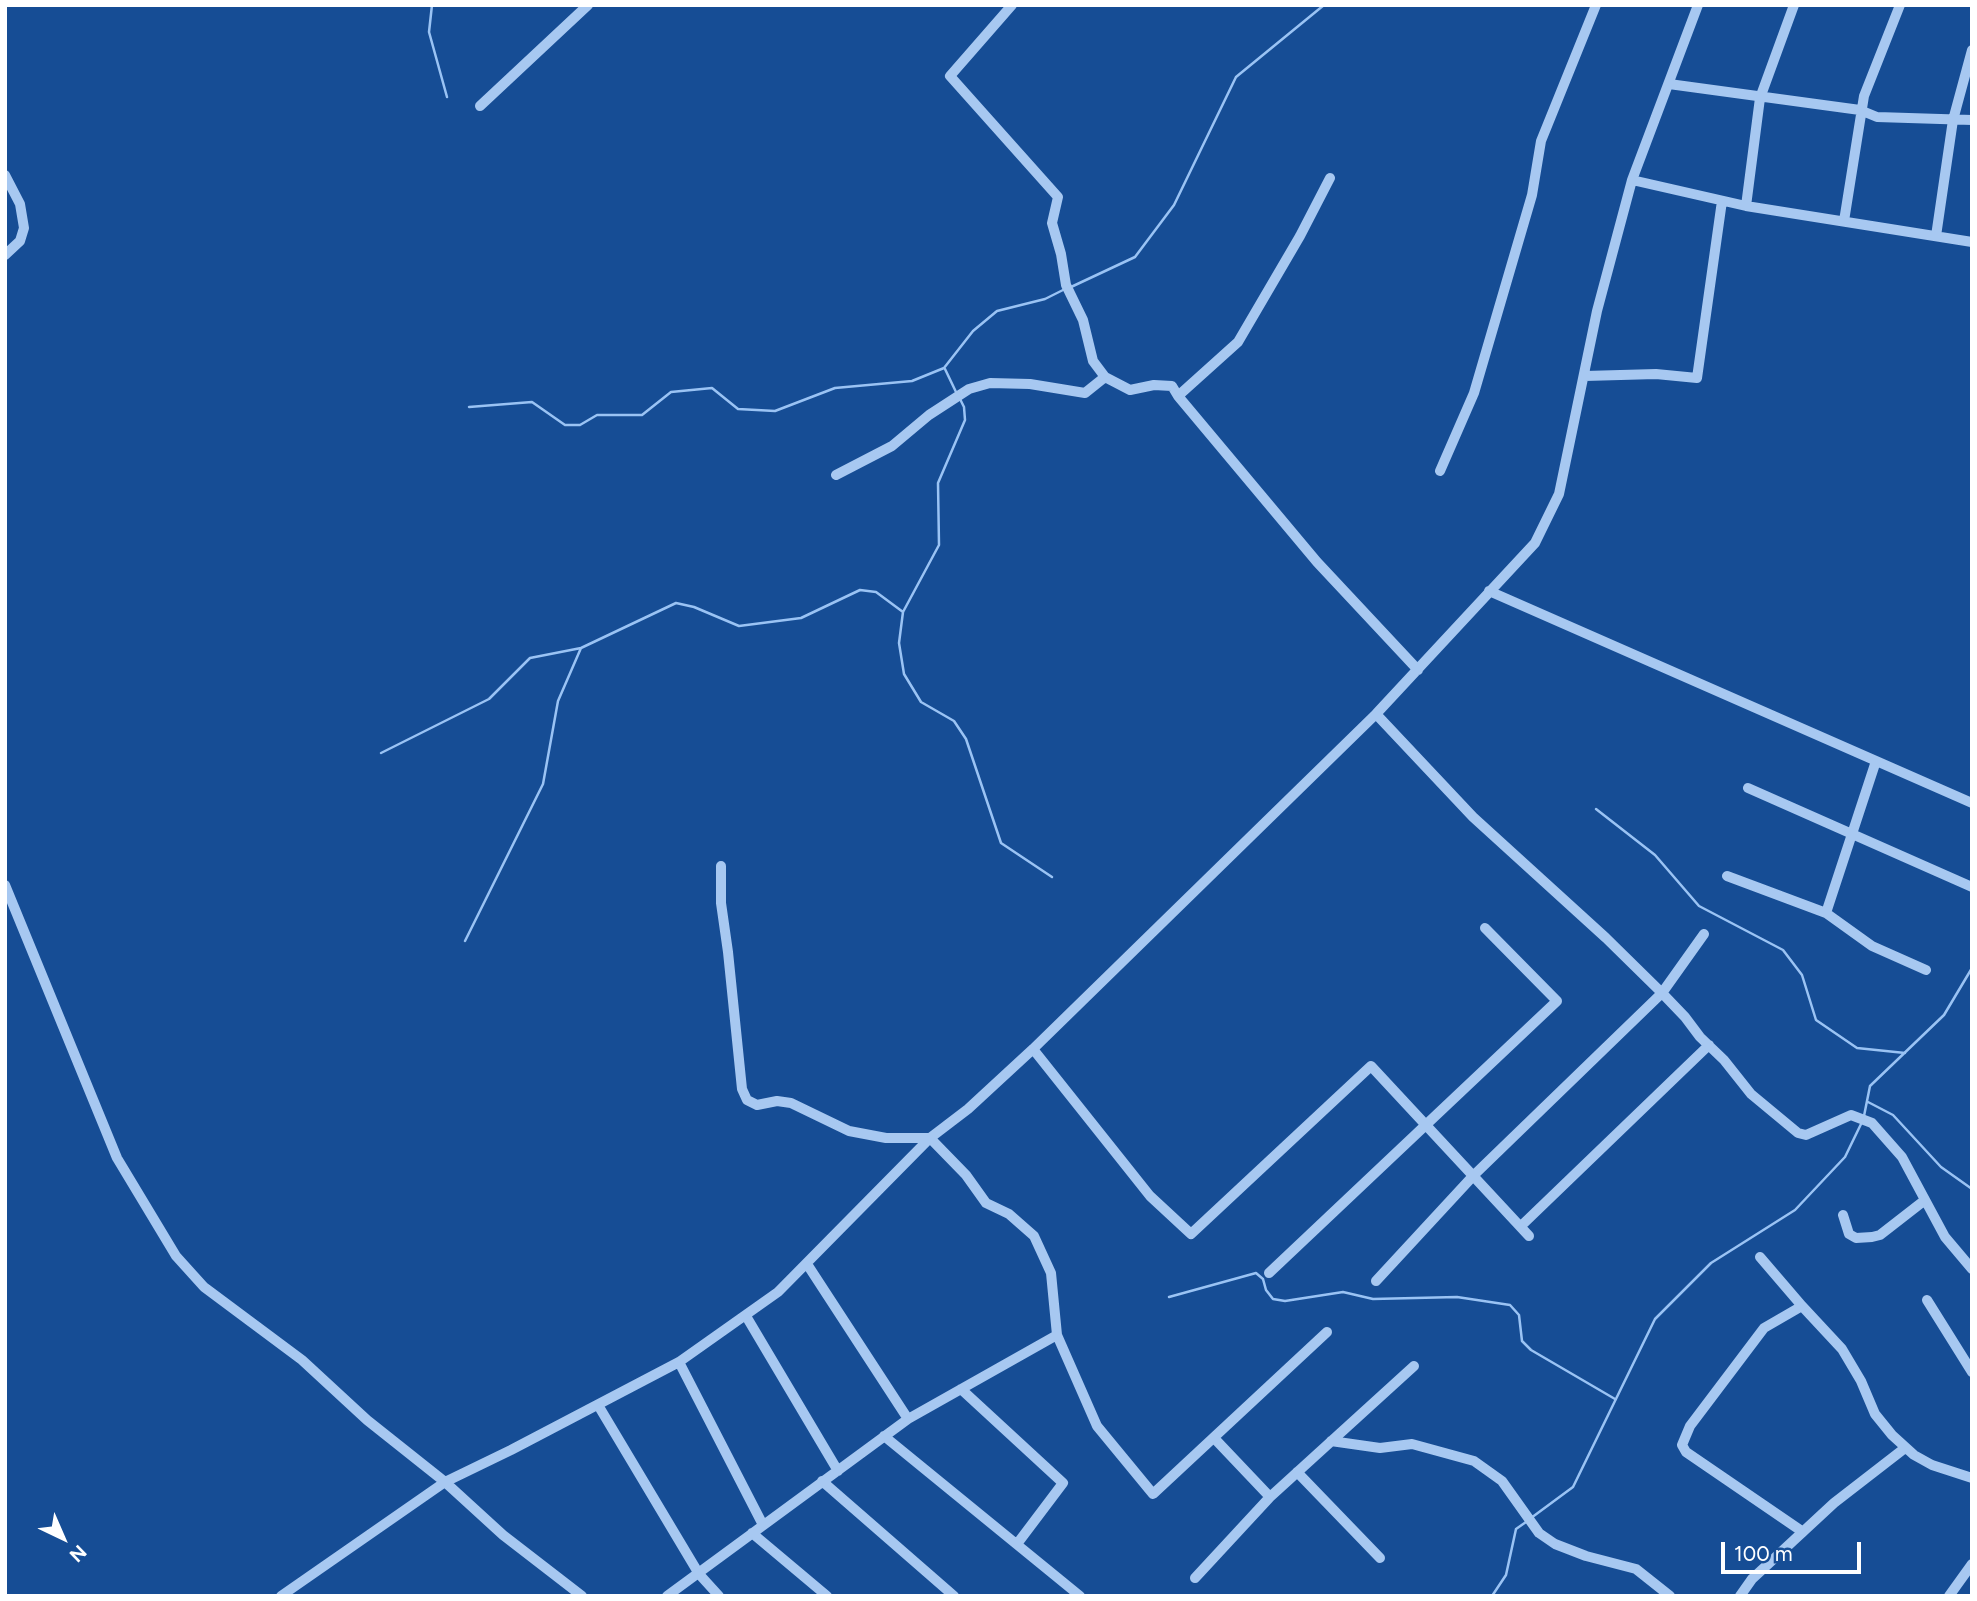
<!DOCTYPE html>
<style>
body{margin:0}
#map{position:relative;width:1977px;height:1601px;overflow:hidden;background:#164d95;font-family:Figtree,sans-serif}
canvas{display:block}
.frame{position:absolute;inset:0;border:7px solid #fff;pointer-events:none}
.north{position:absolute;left:28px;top:1503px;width:70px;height:70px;-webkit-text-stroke:5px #164d95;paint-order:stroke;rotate:136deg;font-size:19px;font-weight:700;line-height:28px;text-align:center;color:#fff}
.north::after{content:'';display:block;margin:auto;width:24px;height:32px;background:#fff;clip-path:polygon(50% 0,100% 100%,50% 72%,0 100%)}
.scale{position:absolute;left:1721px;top:1542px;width:140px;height:32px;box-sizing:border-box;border:4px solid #fff;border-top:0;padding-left:9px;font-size:21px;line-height:24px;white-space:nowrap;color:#fff;-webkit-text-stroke:5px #164d95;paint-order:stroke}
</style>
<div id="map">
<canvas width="1977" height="1601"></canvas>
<div class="frame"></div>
<div class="north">N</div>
<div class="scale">100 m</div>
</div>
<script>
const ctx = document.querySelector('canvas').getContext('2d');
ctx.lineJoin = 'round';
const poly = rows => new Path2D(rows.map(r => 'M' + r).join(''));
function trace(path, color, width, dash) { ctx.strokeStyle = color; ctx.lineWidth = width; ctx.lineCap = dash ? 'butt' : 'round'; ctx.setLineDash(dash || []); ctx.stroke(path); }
trace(poly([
 [432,5,429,32,447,97],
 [1071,287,1135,257,1174,205,1236,77,1324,5],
 [945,369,956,392],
 [959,397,964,407,965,420,938,483,939,545,903,612,899,643,904,674,921,702,954,721,966,739,1001,843,1052,877],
 [469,407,532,402,565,425,580,425,597,415,642,415,671,392,712,388,738,409,775,411,835,388,912,381,944,368,973,331,997,311,1045,299,1065,289],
 [381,753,489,699,530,658,581,648,676,603,694,607,739,626,801,618,860,590,876,592,903,612],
 [1596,809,1655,855,1699,906,1783,950,1802,975,1816,1020,1857,1048,1905,1053],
 [465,941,543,784,558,701,581,648],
 [1868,1102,1893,1115,1941,1167,1972,1189],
 [1864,1116,1870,1086,1944,1015,1972,968],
 [1169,1297,1256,1273,1263,1279,1266,1290,1273,1299,1285,1301,1343,1292,1373,1299,1457,1297,1510,1305,1519,1315,1522,1341,1531,1350,1615,1399],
 [1531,1518,1573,1487,1655,1319,1711,1263,1795,1210,1845,1157,1862,1122],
 [1492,1596,1506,1575,1516,1529,1526,1522]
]), '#9ac3f4', 2.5);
trace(poly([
 [1012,5,950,76,1058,197,1052,223,1061,254,1066,285,1083,320,1093,361,1105,377],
 [1669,84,1860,110,1877,117,1972,120],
 [480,106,588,5],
 [5,175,20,204,24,228,20,241,5,255],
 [1330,178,1300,236,1238,342,1178,396,1317,562,1418,670],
 [1632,180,1746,206,1972,242],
 [1746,206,1760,98,1794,5],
 [1844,221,1864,96,1900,5],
 [1936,236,1953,120,1972,50],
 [1585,376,1656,374,1697,378,1722,201],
 [1440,471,1474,393,1532,195,1541,141,1596,5],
 [836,475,892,446,929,415,969,389,990,383,1030,384,1085,393,1105,377,1130,390,1154,385,1172,386,1178,396],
 [1489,591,1972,803],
 [1376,714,1473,817,1606,938,1662,993,1685,1017,1700,1037,1724,1060,1751,1094,1798,1133,1806,1135,1851,1115,1872,1123,1902,1157,1945,1237,1972,1269],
 [1748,788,1972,887],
 [721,866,721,903,728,952,742,1089,747,1100,757,1105,777,1101,791,1103,849,1131,886,1138,930,1138,966,1175,986,1203,1009,1214,1034,1236,1051,1273,1057,1335,1097,1426,1153,1494,1327,1332],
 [1727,876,1826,913,1872,946,1926,970],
 [5,885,117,1158,176,1256,204,1287,302,1360,367,1420,445,1482,503,1535,582,1596],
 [1826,913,1876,761],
 [1033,1049,1150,1196,1191,1234,1371,1066,1529,1236],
 [1843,1215,1849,1234,1856,1238,1872,1237,1880,1235,1925,1200],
 [1521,1226,1709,1045],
 [1760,1257,1802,1306,1842,1349,1861,1381,1875,1414,1892,1435,1914,1455,1932,1465,1972,1478],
 [807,1264,908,1419],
 [1269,1273,1557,1001,1485,928],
 [1376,1281,1474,1175,1662,993,1704,934],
 [1927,1300,1972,1372],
 [1802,1306,1764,1328,1690,1426,1682,1445,1686,1452,1803,1532],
 [746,1316,838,1471],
 [679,1362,763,1525],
 [961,1389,1063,1483,1017,1544],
 [598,1405,699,1574,719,1596],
 [884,1436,1080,1596],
 [1214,1438,1270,1497],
 [1331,1441,1380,1448,1412,1444,1474,1461,1502,1481,1539,1533,1555,1544,1586,1556,1636,1569,1670,1596],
 [1297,1472,1380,1558],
 [822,1481,954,1596],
 [752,1533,827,1596],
 [1195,1578,1270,1497,1414,1366],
 [281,1596,445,1482,511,1450,679,1362,778,1292,930,1138,968,1109,1033,1049,1376,714,1535,543,1559,494,1597,311,1632,180,1698,5],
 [667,1596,908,1419,1057,1335],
 [1740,1596,1752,1579,1834,1503,1905,1448],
 [1949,1596,1972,1564]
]), '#a7c8f1', 10);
</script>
